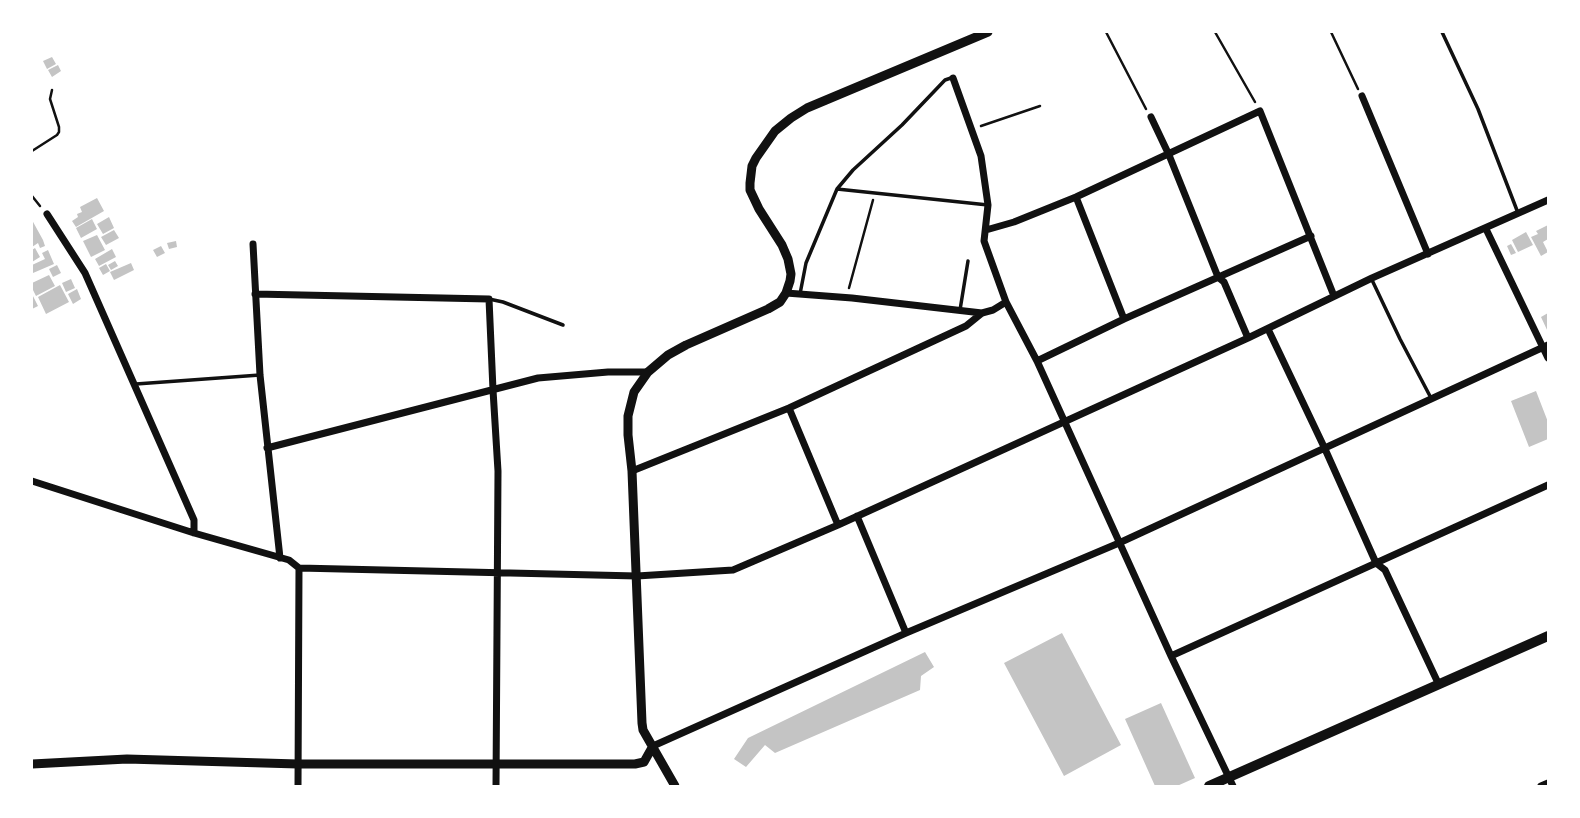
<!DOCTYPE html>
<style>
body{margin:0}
#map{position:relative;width:1580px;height:818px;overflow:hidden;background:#fff;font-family:"Source Serif 4",serif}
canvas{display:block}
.frame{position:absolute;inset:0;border:33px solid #fff;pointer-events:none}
</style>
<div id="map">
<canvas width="1580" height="818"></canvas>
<div class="frame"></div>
</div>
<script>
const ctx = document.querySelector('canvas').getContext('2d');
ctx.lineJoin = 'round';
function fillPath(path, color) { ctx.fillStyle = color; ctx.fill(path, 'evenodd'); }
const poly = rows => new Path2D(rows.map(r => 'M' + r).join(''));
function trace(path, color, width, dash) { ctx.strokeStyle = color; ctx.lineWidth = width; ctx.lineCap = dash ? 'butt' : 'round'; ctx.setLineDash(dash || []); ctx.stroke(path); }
fillPath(poly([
 [52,57,56,64,47,69,43,61],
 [58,65,61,71,52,77,48,70],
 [97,198,104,211,76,227,72,221,78,217,77,214,82,212,80,207],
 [109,217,114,228,103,234,97,224],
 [92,219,97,229,81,238,76,228],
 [32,220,43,240,45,246,40,248,38,243,32,247],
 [1548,225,1548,239,1543,242,1548,252,1541,256,1531,237,1538,234,1536,231],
 [114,230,119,238,106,245,101,237],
 [1526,232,1533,245,1518,252,1512,240],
 [97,235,105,250,91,257,83,241],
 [176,241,177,247,169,249,167,243],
 [1511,244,1516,253,1511,255,1507,246],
 [161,246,165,253,157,257,153,250],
 [35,248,40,257,32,262,32,250],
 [112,249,116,257,99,266,95,259],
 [48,250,54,264,33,273,32,265,45,259,42,253],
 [115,261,118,266,111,270,108,265],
 [131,263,134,270,114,280,110,272],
 [106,264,110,271,103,275,99,268],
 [57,265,61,273,53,277,49,269],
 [49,275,55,286,36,296,33,290,32,291,32,283],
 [71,279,75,288,66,292,62,283],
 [60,285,69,302,46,314,38,297],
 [77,289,81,299,73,304,68,294],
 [32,294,38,306,32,309],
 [1548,313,1548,332,1541,317],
 [1536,391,1548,422,1548,439,1529,447,1511,401],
 [1062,633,1121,745,1064,776,1004,663],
 [925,652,934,667,921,676,920,690,775,753,765,745,746,767,734,759,748,738],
 [1161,703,1195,778,1177,786,1155,786,1125,719]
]), '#c4c4c4');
trace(poly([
 [1106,32,1146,109],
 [1215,32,1255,102],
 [1331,32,1358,89],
 [981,126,1040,106],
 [32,151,57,135,59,132,59,127,50,99,52,90],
 [32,196,40,206],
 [849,288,873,200]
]), '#111', 2.5);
trace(poly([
 [1442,32,1478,109,1518,213],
 [837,189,988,205],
 [1372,280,1400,339,1431,398],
 [800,294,806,263,837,189,853,170,902,125,945,80,951,78],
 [489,299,503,302,563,325],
 [960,310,968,261],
 [136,384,260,375]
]), '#111', 3.5);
trace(poly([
 [953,78,981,156,988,205,984,241,1006,302,1037,361,1171,656,1233,786],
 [1362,96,1428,254],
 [1151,117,1169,155,1218,277,1224,282,1248,338],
 [1076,197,1124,319],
 [47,214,85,273,194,520,194,533],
 [1486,229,1548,358],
 [986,230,1014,222,1076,197,1260,111,1334,296],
 [253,244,260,375,280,558],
 [786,293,852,298,982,313],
 [255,294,489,299,493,390,498,471,496,786],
 [1268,329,1325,449,1376,563,1385,570,1439,685],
 [1037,361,1124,319,1311,236],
 [789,408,838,525],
 [267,448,538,378,608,372,648,372],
 [632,471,789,408,966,326,982,313,993,310,1006,302],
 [32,481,194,533,289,560,299,568,637,576,733,570,838,525,1248,338,1372,278,1548,200],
 [857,516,906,633],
 [1171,656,1548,485],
 [653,746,906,633,1119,543,1548,345],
 [298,786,299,568],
 [1541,786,1548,783]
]), '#111', 7);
trace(poly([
 [32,764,127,759,298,764,635,764,644,762,653,746],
 [675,786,643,730,642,723,632,471,628,435,628,416,634,392,648,372,668,355,686,345,768,309,780,302,786,293,790,281,791,274,788,259,782,245,759,209,750,190,750,183,752,166,756,158,775,131,791,118,807,108,988,32]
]), '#111', 9);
trace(poly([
 [1209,786,1548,636]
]), '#111', 10);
</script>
